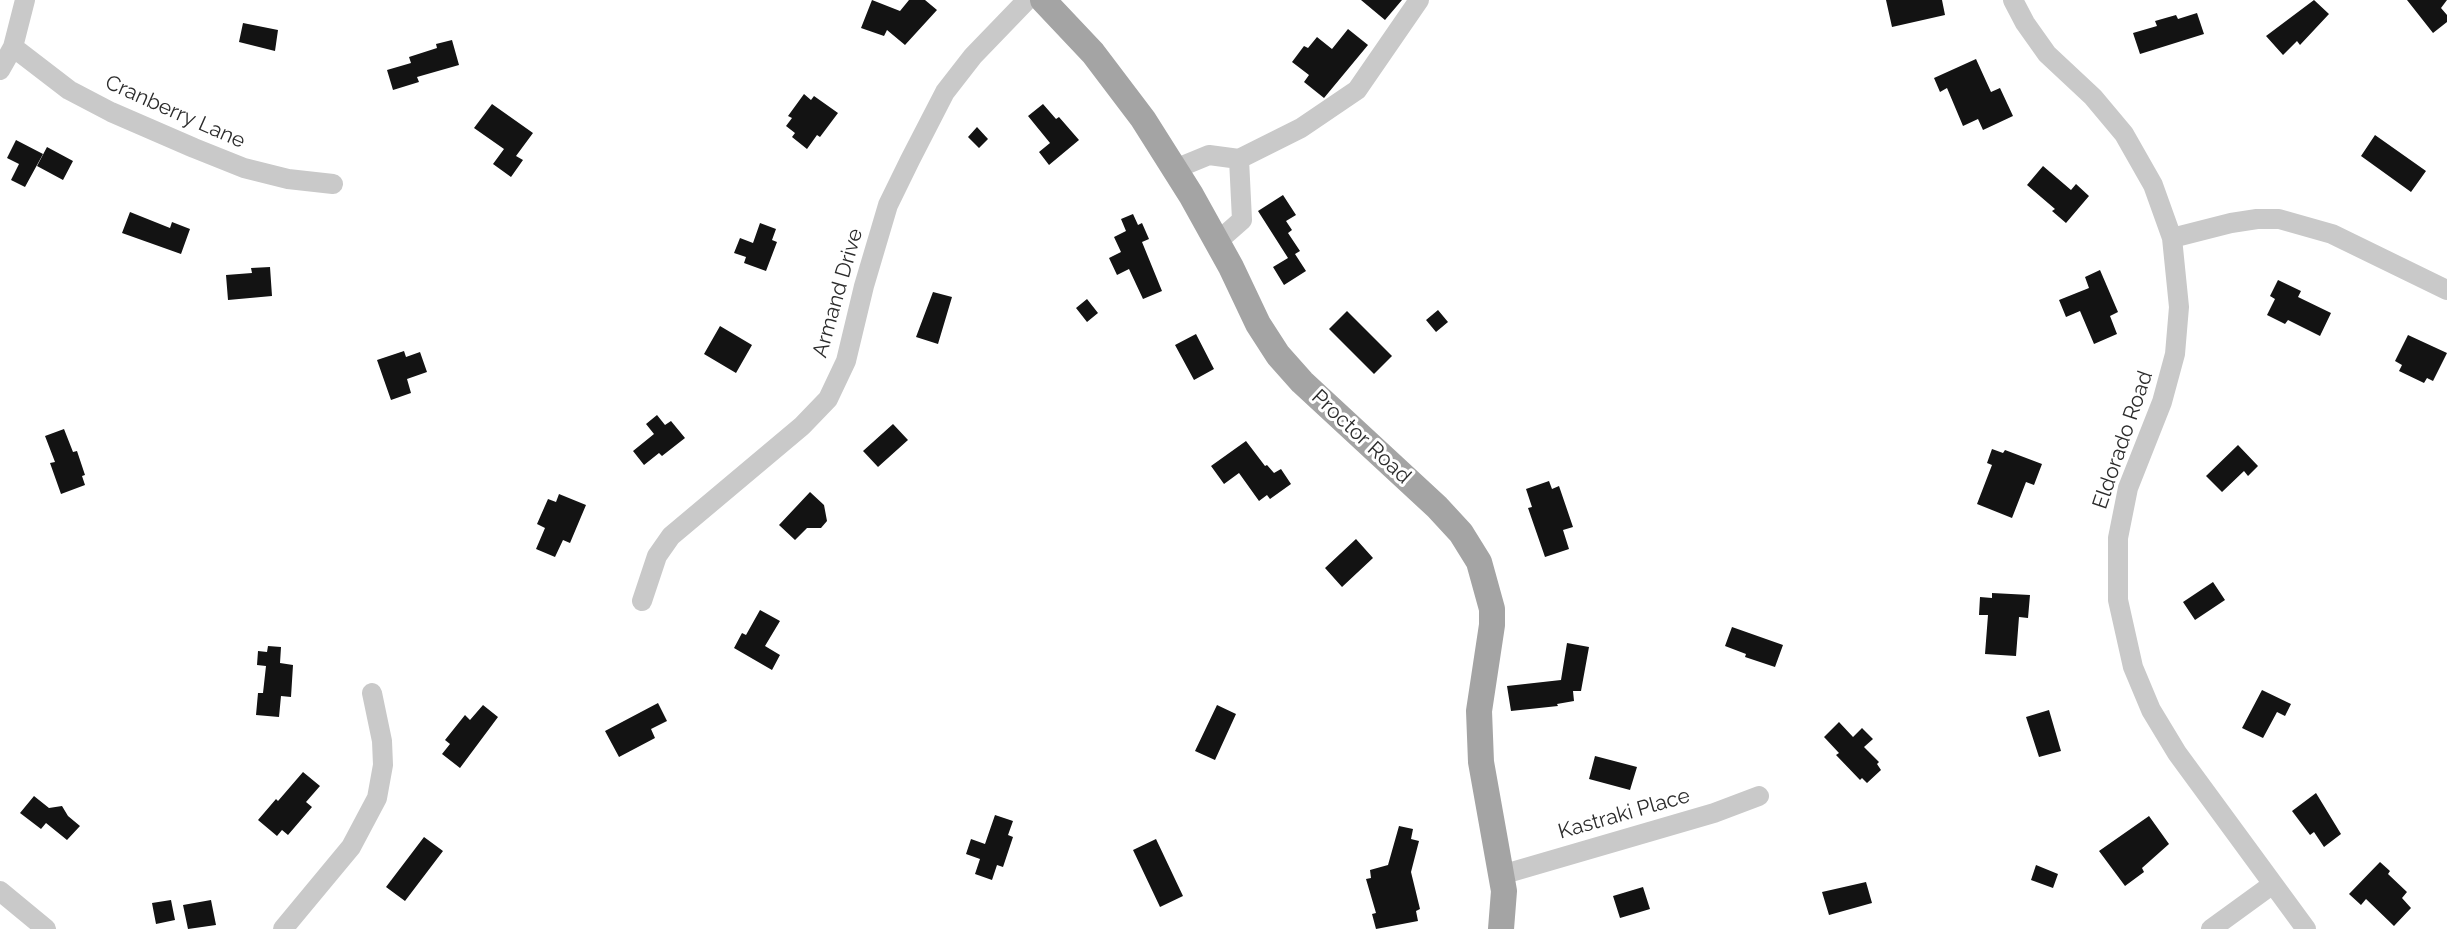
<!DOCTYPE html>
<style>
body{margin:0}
canvas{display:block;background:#fff}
</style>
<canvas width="2447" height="929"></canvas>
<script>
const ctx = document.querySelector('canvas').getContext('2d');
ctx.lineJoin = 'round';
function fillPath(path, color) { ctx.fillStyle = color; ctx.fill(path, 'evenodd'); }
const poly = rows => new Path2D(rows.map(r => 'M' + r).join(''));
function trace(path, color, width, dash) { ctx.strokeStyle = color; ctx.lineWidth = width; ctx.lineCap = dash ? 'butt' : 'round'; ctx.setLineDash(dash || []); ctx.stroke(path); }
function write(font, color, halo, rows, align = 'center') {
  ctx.font = font + ' Raleway,sans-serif'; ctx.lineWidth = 6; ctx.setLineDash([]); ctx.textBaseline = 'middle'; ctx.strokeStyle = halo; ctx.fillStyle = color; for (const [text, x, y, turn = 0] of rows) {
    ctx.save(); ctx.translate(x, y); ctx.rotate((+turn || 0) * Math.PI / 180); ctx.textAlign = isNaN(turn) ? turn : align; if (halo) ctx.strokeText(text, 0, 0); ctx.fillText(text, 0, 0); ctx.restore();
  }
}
fillPath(poly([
 [872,0,900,11,909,0,925,0,937,10,905,45,887,30,884,36,861,28],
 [1361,0,1402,0,1385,20],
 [1886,0,1942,0,1945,15,1892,27],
 [2314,0,2329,14,2300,45,2297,41,2283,55,2266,36],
 [2407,0,2447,0,2441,8,2447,15,2447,22,2433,33],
 [2197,13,2204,34,2140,54,2133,33,2157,26,2155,21,2176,15,2178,19],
 [243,23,278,30,275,51,239,42],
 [1348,29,1368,45,1324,98,1304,82,1309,75,1292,62,1304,46,1308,48,1317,37,1332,49],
 [452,40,459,65,417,77,419,82,393,90,387,70,411,63,409,57,437,48,436,44],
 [1976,59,1991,92,2000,88,2013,116,1983,130,1978,119,1963,126,1947,88,1940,92,1934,78],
 [804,94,811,100,814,96,838,113,820,137,817,135,807,149,792,137,795,133,786,126,792,118,788,116],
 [492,104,533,133,516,156,523,160,511,177,493,164,504,149,474,128],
 [1043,104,1056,119,1059,117,1079,140,1049,165,1039,152,1050,143,1028,116],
 [977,127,988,139,979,148,968,137],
 [2375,135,2426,171,2411,192,2361,156],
 [16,140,43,154,25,187,11,180,19,164,7,158],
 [47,147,73,161,63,180,37,166],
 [2043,166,2071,190,2076,184,2089,196,2066,223,2052,211,2055,209,2027,185],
 [1283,195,1296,215,1286,221,1292,230,1288,233,1300,251,1295,254,1306,271,1284,285,1273,267,1288,258,1258,211],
 [130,212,170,228,172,222,190,229,181,254,122,233],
 [1133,214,1138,225,1142,223,1149,239,1142,242,1162,291,1143,299,1129,269,1117,275,1109,258,1121,252,1114,237,1126,231,1121,219],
 [760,223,776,229,772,240,777,242,766,271,744,263,746,257,734,253,740,238,753,243],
 [270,267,272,296,228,300,226,275,252,273,251,268],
 [2100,270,2118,312,2110,316,2117,334,2094,344,2080,311,2066,317,2059,300,2089,288,2085,277],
 [2278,280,2301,291,2298,297,2331,313,2320,336,2288,320,2285,324,2267,315,2275,299,2270,296],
 [933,292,952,297,938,344,916,337],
 [1087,299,1098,313,1087,322,1076,308],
 [1438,310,1448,322,1436,332,1426,320],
 [1347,311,1392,356,1374,374,1329,329],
 [720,326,752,345,736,373,704,354],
 [1196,334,1214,369,1194,380,1175,345],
 [2408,335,2447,353,2433,381,2427,378,2424,383,2399,371,2402,365,2395,361],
 [404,351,406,357,420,352,427,372,407,379,411,393,391,400,377,360],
 [657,415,665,425,671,421,685,438,662,456,659,453,644,465,633,451,654,434,646,424],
 [893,424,908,440,878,467,863,451],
 [64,429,73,452,77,451,85,475,82,476,85,485,61,494,50,463,55,462,45,436],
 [1246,441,1265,466,1267,465,1274,473,1281,469,1291,484,1270,499,1267,495,1259,501,1239,473,1224,484,1211,466],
 [2238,445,2258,466,2248,476,2244,471,2222,492,2206,476],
 [1992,449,2003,453,2005,450,2042,464,2034,485,2026,482,2012,518,1977,504,1992,465,1987,463],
 [1549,481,1552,489,1559,486,1573,527,1563,530,1569,549,1545,557,1528,508,1532,507,1526,489],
 [810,492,824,505,827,521,821,528,807,528,795,540,779,525],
 [559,494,586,505,570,543,563,540,555,557,536,549,545,528,537,524,548,499,556,502],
 [1356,539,1373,558,1342,587,1325,568],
 [2213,582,2225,600,2195,620,2183,602],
 [1992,593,2030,595,2028,618,2019,617,2016,656,1985,654,1988,615,1979,615,1980,597,1992,598],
 [760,610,780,621,765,646,780,655,772,670,734,648,742,633,746,635],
 [1732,627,1783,645,1775,667,1745,657,1746,654,1725,646],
 [1567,643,1589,647,1581,691,1573,691,1574,701,1557,704,1558,706,1511,711,1507,686,1561,680],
 [268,646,281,647,280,663,293,665,291,697,281,696,279,717,256,715,258,693,263,693,266,666,257,665,258,651,267,652],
 [2262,690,2291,704,2285,716,2277,712,2263,738,2242,728],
 [658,703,667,721,651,729,655,738,619,757,605,731],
 [483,705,498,717,460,768,442,754,450,744,445,740,465,715,470,720],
 [1217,705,1236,714,1215,760,1195,751],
 [2049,710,2061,751,2039,757,2026,717],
 [1839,722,1853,737,1862,728,1873,739,1864,747,1879,762,1877,764,1881,770,1867,783,1862,778,1860,780,1836,755,1839,753,1824,737],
 [1595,756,1637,767,1630,790,1589,779],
 [303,772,320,786,306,802,312,807,288,835,282,830,277,836,258,820,276,799,278,801],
 [2316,793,2341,834,2324,847,2314,832,2310,835,2292,811],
 [34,796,49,808,62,806,68,816,80,826,67,840,46,823,41,829,20,813],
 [995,815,1013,821,1008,835,1013,837,1003,867,997,865,992,880,975,874,980,859,966,854,971,839,985,844],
 [2149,816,2169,844,2142,868,2144,872,2125,886,2099,851],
 [1399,826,1413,829,1411,839,1419,841,1411,872,1420,909,1416,911,1418,921,1376,929,1372,914,1376,913,1366,879,1371,878,1370,870,1388,865],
 [424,837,443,851,405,901,386,887],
 [1156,839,1183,896,1160,907,1133,850],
 [2380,862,2390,871,2388,874,2407,892,2402,898,2411,908,2394,926,2366,899,2361,905,2349,894],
 [2036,865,2058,874,2053,888,2031,880],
 [1866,882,1872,903,1829,915,1822,892],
 [1643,887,1650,909,1620,918,1613,896],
 [171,900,175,920,156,924,152,903],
 [211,900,216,925,188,929,183,905]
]), '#131313');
trace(poly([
 [2013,0,2025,23,2047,54,2093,97,2124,134,2153,185,2172,238,2179,307,2175,354,2162,402,2128,488,2118,538,2118,600,2133,667,2151,710,2177,753,2306,929],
 [13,47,69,90,111,112,194,148,244,168,288,179,333,184],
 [0,70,13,47,25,0],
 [1239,159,1301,128,1357,90,1419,0],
 [1175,169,1209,155,1239,159,1242,220,1217,242],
 [2172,238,2231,223,2257,219,2279,219,2332,234,2447,290],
 [642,601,657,556,671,536,802,426,828,399,846,361,864,286,888,205,910,160,945,92,973,56,1027,0],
 [1501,875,1714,813,1759,796],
 [0,891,46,929],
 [283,929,351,847,377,798,383,765,382,741,372,693],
 [2211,929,2273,884]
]), '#c9c9c9', 20);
trace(poly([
 [1043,0,1093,53,1143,119,1191,195,1231,267,1258,324,1278,355,1302,382,1437,507,1461,533,1479,562,1492,609,1492,625,1479,711,1481,762,1504,891,1501,929]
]), '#a4a4a4', 26);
write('21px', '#2c2c2c', '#fff', [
 ["Cranberry Lane",175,112,24],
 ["Armand Drive",838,293,-74],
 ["Proctor Road",1361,437,43],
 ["Eldorado Road",2123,440,-71],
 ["Kastraki Place",1624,814,-16]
]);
</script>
